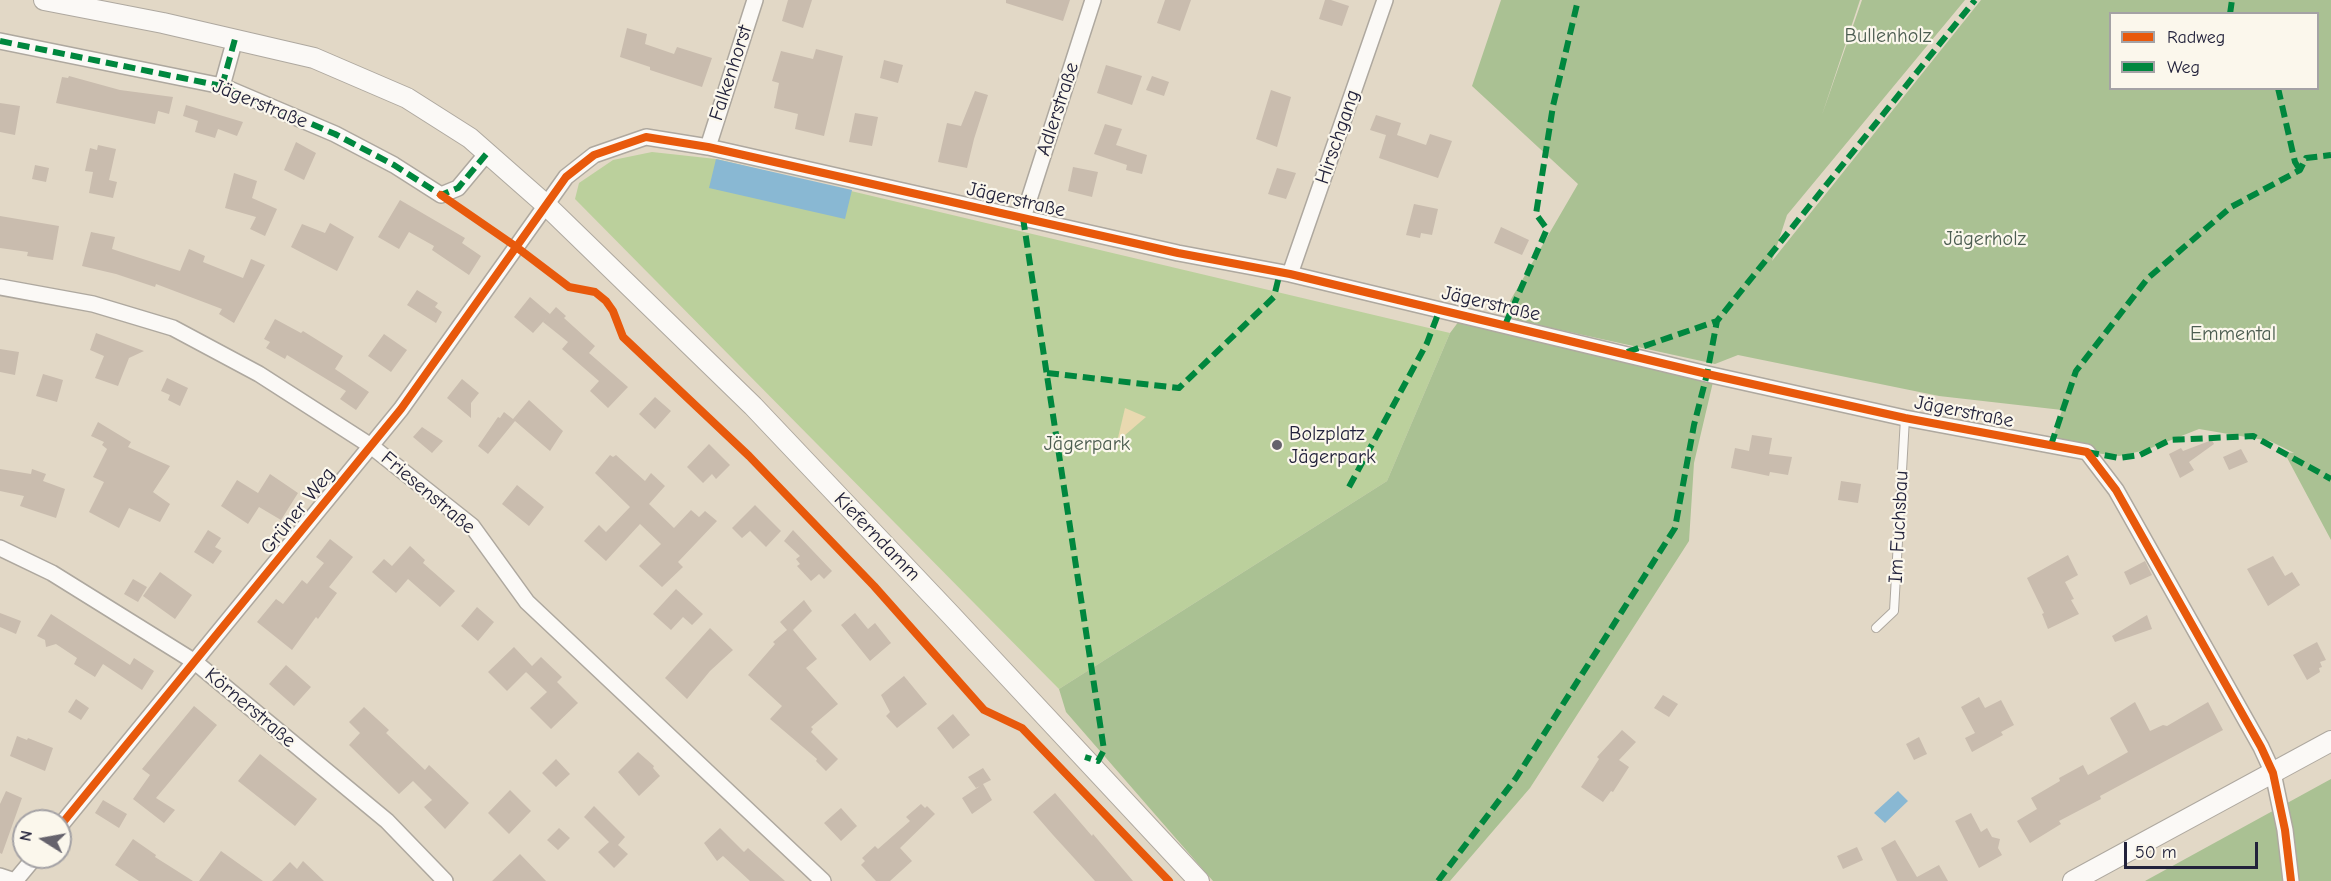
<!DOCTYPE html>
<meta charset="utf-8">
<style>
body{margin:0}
#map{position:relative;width:2331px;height:881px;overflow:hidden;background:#e2d8c6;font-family:"Comic Neue",sans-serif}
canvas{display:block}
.legend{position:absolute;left:2109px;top:12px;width:210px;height:78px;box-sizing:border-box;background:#fbf7ec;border:2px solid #a4a2a5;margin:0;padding:8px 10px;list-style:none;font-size:18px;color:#22223b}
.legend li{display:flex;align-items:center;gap:12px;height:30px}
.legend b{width:30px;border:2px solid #a4a2a5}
.north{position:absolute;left:12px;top:809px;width:60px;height:60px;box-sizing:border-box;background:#fbf7ec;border:2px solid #a4a2a5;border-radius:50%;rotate:281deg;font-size:16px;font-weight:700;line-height:24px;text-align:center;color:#22223b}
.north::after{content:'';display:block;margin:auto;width:21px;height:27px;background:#65626c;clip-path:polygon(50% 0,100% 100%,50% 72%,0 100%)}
.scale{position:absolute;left:2124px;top:842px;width:134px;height:27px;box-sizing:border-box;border:3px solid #22223b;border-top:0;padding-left:8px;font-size:18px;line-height:21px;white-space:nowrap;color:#22223b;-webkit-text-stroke:4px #fbf7ec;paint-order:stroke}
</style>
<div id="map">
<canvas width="2331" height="881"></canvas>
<ul class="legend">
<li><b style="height:8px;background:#e8590c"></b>Radweg</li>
<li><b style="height:8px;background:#00873e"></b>Weg</li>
</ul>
<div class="north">N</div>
<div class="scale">50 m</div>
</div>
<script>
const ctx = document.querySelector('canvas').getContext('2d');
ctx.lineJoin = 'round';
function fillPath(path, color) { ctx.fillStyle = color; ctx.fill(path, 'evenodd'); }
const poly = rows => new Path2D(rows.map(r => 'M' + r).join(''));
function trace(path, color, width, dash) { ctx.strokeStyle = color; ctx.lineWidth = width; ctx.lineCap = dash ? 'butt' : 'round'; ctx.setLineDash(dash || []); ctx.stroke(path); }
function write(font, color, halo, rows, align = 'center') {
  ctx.font = font + ' "Comic Neue",sans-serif'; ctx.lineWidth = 4.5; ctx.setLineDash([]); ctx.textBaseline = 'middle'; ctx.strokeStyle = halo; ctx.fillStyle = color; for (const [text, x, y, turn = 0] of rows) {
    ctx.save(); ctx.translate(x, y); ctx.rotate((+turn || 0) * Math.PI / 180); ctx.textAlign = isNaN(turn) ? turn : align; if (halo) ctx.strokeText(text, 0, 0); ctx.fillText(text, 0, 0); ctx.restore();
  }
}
fillPath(poly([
 [652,152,716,159,1450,333,1387,481,1059,689,575,199,579,183,613,160]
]), '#bbd09c');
fillPath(poly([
 [1501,0,1860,0,1822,115,1862,0,1965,0,1787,215,1772,261,1981,0,2331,0,2331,540,2284,452,2294,453,2270,441,2199,429,2146,450,2119,456,2087,452,2051,445,2062,410,1939,396,1738,355,1715,364,1515,320,1510,301,1578,184,1472,86],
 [2110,14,2318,14,2318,88,2110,88],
 [1459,321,1713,382,1694,463,1689,541,1530,788,1450,881,1213,881,1066,712,1059,689,1387,481,1450,333],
 [2331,779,2331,881,2145,881]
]), '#aac193');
fillPath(poly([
 [1125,408,1146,417,1117,442]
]), '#e9d9b0');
fillPath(poly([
 [716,159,852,190,845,219,709,188],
 [1898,791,1908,801,1885,823,1874,813]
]), '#89b8d3');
fillPath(poly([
 [788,0,812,0,803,28,782,21],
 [1006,0,1070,0,1063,21,1006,3],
 [1165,0,1191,0,1180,31,1157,23],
 [1325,0,1331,0,1349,6,1342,26,1319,19],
 [627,28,647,34,645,44,674,54,677,47,712,58,702,87,650,70,650,67,620,57],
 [816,49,843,56,824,136,795,129,798,114,774,108,779,83,772,81,781,51,813,59],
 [884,60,903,65,898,83,880,78],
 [1106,65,1142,76,1132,105,1097,93],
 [69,76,120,90,173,97,169,114,158,111,155,124,56,103,62,77,68,78],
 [1152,76,1169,82,1164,96,1146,90],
 [1271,90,1291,97,1277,147,1256,139],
 [975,91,988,95,974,139,967,168,938,162,947,123,961,126],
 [0,103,20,106,15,135,0,132],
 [186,105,243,122,237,136,218,129,215,138,195,132,198,121,183,116],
 [855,113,878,117,872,146,849,142],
 [1376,115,1401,123,1397,135,1426,145,1430,134,1452,141,1438,178,1379,158,1386,135,1370,130],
 [1105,124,1122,129,1116,145,1147,155,1142,174,1126,170,1127,165,1094,154],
 [296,142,316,153,304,180,284,170],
 [98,145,116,149,109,180,117,182,113,198,89,193,93,172,85,171,90,148,97,150],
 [35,165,49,168,46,182,32,179],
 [1073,167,1098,172,1092,197,1068,191],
 [1277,168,1296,173,1286,199,1268,194],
 [234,173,257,181,252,198,277,209,265,236,250,229,256,217,225,208],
 [400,200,465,238,462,243,481,256,469,275,432,250,434,246,409,232,399,249,378,237],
 [1414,204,1438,209,1432,235,1421,233,1420,238,1406,235],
 [0,216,59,226,53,260,27,256,28,252,0,248],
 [330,223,354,237,337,271,291,247,302,224,325,233],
 [1501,227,1529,240,1522,255,1494,243],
 [91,232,115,237,112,249,180,271,189,249,205,256,203,262,243,278,251,259,265,265,234,323,219,314,222,309,156,284,155,287,116,274,82,266],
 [417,290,438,303,435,307,442,312,436,323,407,305],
 [530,297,550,314,533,333,514,317],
 [556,307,566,316,564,318,595,346,589,353,628,387,608,408,590,391,599,381,562,349,568,342,543,322],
 [275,319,301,333,303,331,343,356,335,369,369,392,356,410,340,399,346,391,287,355,285,359,266,348,270,342,264,339],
 [96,333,144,351,129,358,118,386,95,378,104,356,90,350],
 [384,334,407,350,391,372,368,356],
 [0,349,19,352,15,375,0,372],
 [43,374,63,380,57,402,36,396],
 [167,378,188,388,180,406,168,400,170,395,161,391],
 [462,379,479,393,471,403,471,418,447,398],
 [655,397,671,411,655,429,639,414],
 [529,400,563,431,550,451,515,421,488,454,478,446,498,417,500,418,504,412,513,419],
 [98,422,131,442,128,447,170,466,153,492,170,504,160,522,129,508,119,528,89,512,104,482,93,477,107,449,102,445,104,442,91,436],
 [422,427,443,441,432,453,413,437],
 [1752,435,1772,438,1769,454,1792,457,1788,475,1770,472,1769,476,1731,468,1735,448,1749,451],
 [2212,440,2214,444,2189,462,2194,470,2180,478,2169,454,2181,448,2183,451],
 [709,444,730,465,716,479,712,474,703,483,687,467],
 [2241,449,2248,462,2229,470,2223,457],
 [610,455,613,457,616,455,645,481,651,473,665,486,649,504,674,528,691,510,699,517,705,511,717,521,678,562,683,567,662,587,639,566,661,544,640,524,606,561,584,541,599,525,606,532,630,507,595,473],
 [0,469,31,474,32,469,46,474,43,481,65,489,56,518,20,506,24,496,0,491],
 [270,474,298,493,281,520,259,507,248,524,221,506,237,480,258,493],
 [1841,481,1861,484,1858,503,1838,500],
 [517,485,544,507,529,526,502,504],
 [755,505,781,531,766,547,750,531,742,538,732,528],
 [208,530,221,538,215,547,222,551,213,564,194,552],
 [793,530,832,571,824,579,819,574,811,581,797,566,800,564,796,559,800,556,784,541],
 [330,539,353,557,329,587,337,593,318,619,316,617,292,650,257,622,276,599,283,604,302,580,307,584,324,563,316,557],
 [410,546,425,560,423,563,455,591,440,607,408,579,396,593,372,572,384,559,392,566],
 [2068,555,2078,575,2065,582,2074,599,2071,600,2079,614,2048,629,2042,614,2044,613,2027,578],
 [2273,556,2285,576,2292,572,2300,585,2268,606,2247,569],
 [2145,561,2152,575,2130,585,2124,572],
 [160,572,192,595,175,619,143,596],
 [133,579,147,587,138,602,124,594],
 [676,589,703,614,692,625,683,617,671,630,653,614],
 [804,600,812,611,793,630,817,659,806,668,838,704,811,727,813,729,811,732,838,759,826,771,816,761,817,759,770,719,782,706,748,675,775,644,773,642,787,630,780,622],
 [477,607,494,622,478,641,461,626],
 [0,613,21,621,16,634,0,627],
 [855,613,868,629,875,623,891,643,870,661,841,625],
 [51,614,130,665,134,658,154,671,142,690,103,664,95,677,74,664,77,658,56,644,46,647,45,640,37,636],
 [2147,615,2152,629,2115,642,2112,636],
 [710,628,733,650,710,671,687,699,665,678],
 [2317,642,2326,660,2320,662,2322,667,2319,668,2320,672,2307,680,2293,655],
 [514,647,532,666,541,657,562,677,557,682,578,703,551,729,530,708,547,692,526,672,531,667,507,691,488,672],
 [286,665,311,687,294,706,269,684],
 [904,676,927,704,897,728,886,716,890,712,881,695],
 [1663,695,1678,704,1669,717,1654,708],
 [1979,697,1985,708,2001,700,2014,725,2001,732,2003,735,1972,752,1965,738,1975,733,1961,707],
 [76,699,89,708,81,720,68,712],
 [2135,702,2150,731,2163,725,2167,726,2208,702,2223,730,2100,796,2101,799,2059,821,2061,824,2030,843,2017,821,2037,809,2031,798,2060,781,2059,778,2083,765,2088,775,2128,752,2110,718],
 [194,706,217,725,156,798,175,810,164,823,133,799,150,775,142,769],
 [364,707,389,730,386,733,425,770,429,765,469,803,445,829,424,807,432,800,413,781,399,794,349,745,360,733,349,722],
 [953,714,970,735,953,749,937,728],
 [1622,730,1636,742,1619,760,1629,767,1613,792,1611,791,1603,802,1581,787,1599,759,1597,757],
 [17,736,27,740,28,738,53,748,45,771,10,756],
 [1919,737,1927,754,1914,760,1906,744],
 [638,752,654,766,653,768,660,776,639,796,618,772],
 [260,754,317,799,295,826,238,781],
 [556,759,570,774,556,787,542,773],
 [983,768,991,780,983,784,992,800,972,814,962,798,980,786,976,788,968,777],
 [510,790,531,811,509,834,488,813],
 [6,791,22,798,2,854,0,853,0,804],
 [1055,793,1092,836,1093,834,1133,881,1095,881,1053,835,1033,812],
 [103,800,127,814,119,828,95,813],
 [921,804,925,808,927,806,935,814,900,848,912,861,890,881,876,881,861,865,865,861,862,858,875,846,878,849,910,821,906,817],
 [594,806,625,837,618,845,628,854,614,868,598,852,609,842,584,817],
 [841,808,857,826,841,841,824,823],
 [1971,813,1981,832,1987,828,1992,837,2000,839,1998,848,2002,855,1979,868,1955,821],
 [559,828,570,838,558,850,547,840],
 [720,828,744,852,748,848,785,881,750,881,723,856,717,861,704,843],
 [133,839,156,855,155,857,193,881,139,881,115,865],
 [1895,840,1917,877,1939,865,1948,881,1897,881,1881,848],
 [1857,847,1863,860,1843,869,1837,856],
 [221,851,263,881,199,881],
 [520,854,546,881,492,881],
 [303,861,324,881,272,881,290,862,297,869]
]), '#c9bcae');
const service = poly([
 [1876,628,1894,611,1905,418]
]);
const minor = poly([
 [0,41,222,86,335,134,394,165,441,195,458,188,488,152],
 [222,86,235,39],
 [708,147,755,0],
 [1023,218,1093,0],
 [1290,274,1385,0],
 [0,287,93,304,173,328,259,374,371,446,472,526,527,602,823,881],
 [0,548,52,573,195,662,387,821,445,881],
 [60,826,401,409,566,177,594,155,646,137,708,147,1178,253,1290,274,1707,374,1905,418,2087,452,2116,490,2261,747,2273,773,2285,830,2291,881],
 [0,876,15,881],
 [15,881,35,857]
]);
const tertiary = poly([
 [44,0,163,23,314,58,407,98,470,138,545,204,753,406,950,614,1199,881],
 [2073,881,2331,741]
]);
trace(service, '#aea89f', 10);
trace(minor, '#aea89f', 18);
trace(tertiary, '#aea89f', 22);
trace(service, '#fbf9f6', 8);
trace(minor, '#fbf9f6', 15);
trace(tertiary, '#fbf9f6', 20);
trace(poly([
 [2230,14,2232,0],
 [0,41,222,86,335,134,394,165,441,195,458,188,488,152],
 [222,86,235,39],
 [2278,88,2295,162,2300,170],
 [1023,218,1104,750,1098,761,1085,757],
 [1505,325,1547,229,1536,214,1553,106,1578,0],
 [1627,352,1717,321],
 [1047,373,1179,388,1274,297,1280,272],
 [2051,445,2076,371,2148,278,2231,207,2300,170,2306,158,2331,155],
 [2087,452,2119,458,2140,455,2170,440,2253,436,2331,479],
 [1349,487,1427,343,1440,309],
 [1438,881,1516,778,1675,528,1694,425,1707,374,1717,321,1975,0]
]), '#00873e', 6, [12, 6]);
trace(poly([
 [441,195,515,246,569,287,595,292,606,301,613,311,623,337,749,456,874,586,984,710,1022,728,1169,881],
 [60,826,401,409,566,177,594,155,646,137,708,147,1178,253,1290,274,1707,374,1905,418,2087,452,2116,490,2261,747,2273,773,2285,830,2291,881]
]), '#e8590c', 8);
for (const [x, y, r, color] of [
 [1277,445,6,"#65626c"]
]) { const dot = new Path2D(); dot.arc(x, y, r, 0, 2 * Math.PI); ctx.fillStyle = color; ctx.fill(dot); trace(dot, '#fbf7ec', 2); }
write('20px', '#4c5d51', '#fbf7ec', [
 ["Bullenholz",1888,36],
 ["Jägerholz",1985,239],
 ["Emmental",2233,334],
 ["Jägerpark",1087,444]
]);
write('20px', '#22223b', '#fbf7ec', [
 ["Falkenhorst",731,73,-72],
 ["Jägerstraße",260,104,22],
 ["Adlerstraße",1058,109,-72],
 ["Hirschgang",1338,137,-71],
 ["Jägerstraße",1016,200,13],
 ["Jägerstraße",1491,304,13],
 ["Jägerstraße",1964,412,11],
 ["Friesenstraße",428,493,40],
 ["Grüner Weg",298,511,-51],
 ["Im Fuchsbau",1899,527,-87],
 ["Kieferndamm",877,537,46],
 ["Körnerstraße",250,708,40]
]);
write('20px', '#22223b', '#fbf7ec', [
 ["Bolzplatz",1289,434],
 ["Jägerpark",1289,457]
], 'left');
</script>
